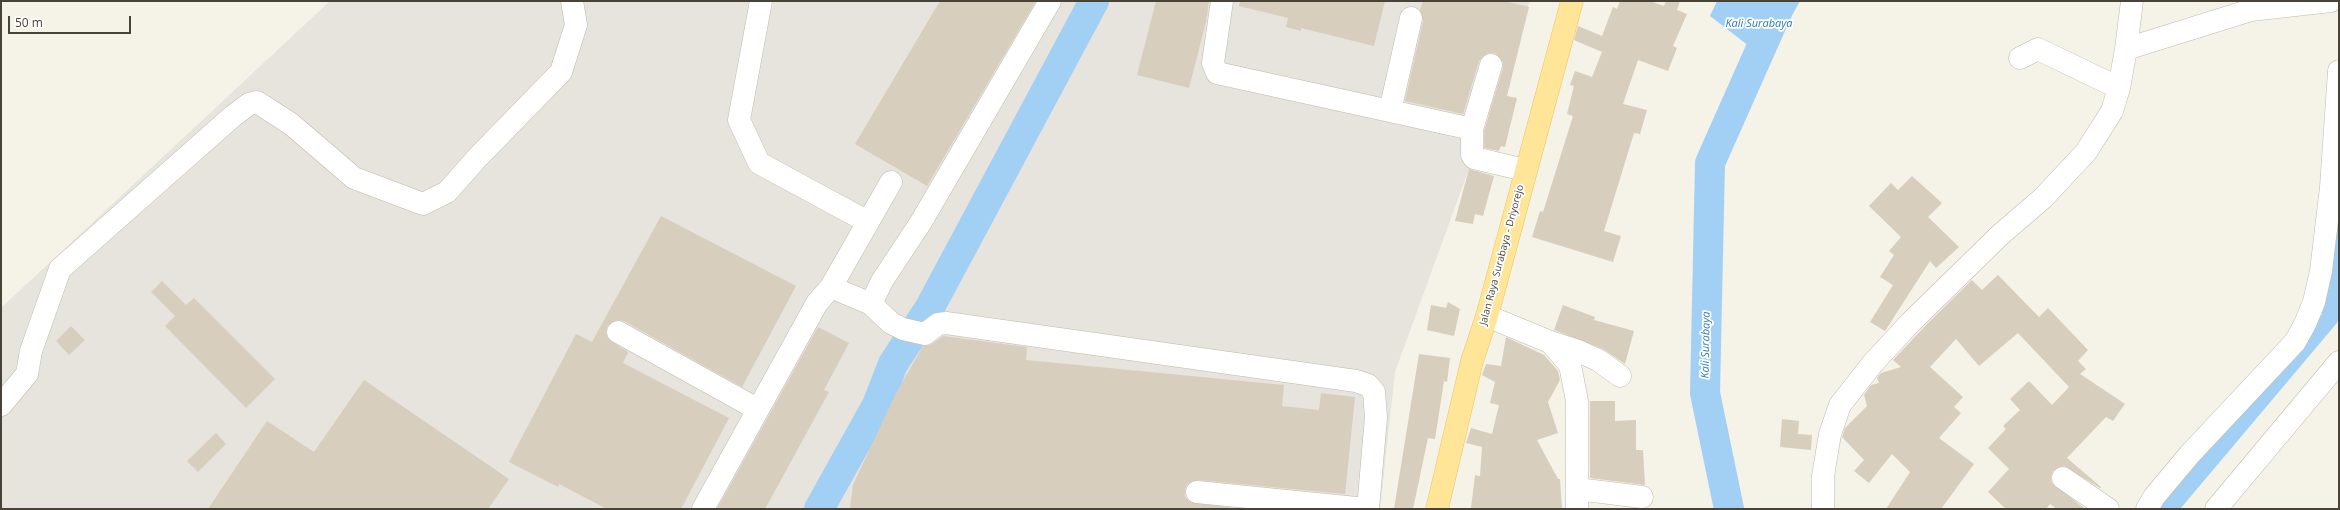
<!DOCTYPE html>
<style>
body{margin:0}
#map{position:relative;width:2340px;height:510px;overflow:hidden;background:#f5f2e8;font-family:"Open Sans",sans-serif}
canvas{display:block}
.frame{position:absolute;inset:0;border:2px solid #494236;pointer-events:none}
.scale{position:absolute;left:8px;top:16px;width:123px;height:18px;box-sizing:border-box;border:2px solid #494236;border-top:0;padding-left:5px;font-size:12px;line-height:14px;white-space:nowrap;color:#494236;-webkit-text-stroke:3px #fff;paint-order:stroke}
</style>
<div id="map">
<canvas width="2340" height="510"></canvas>
<div class="frame"></div>
<div class="scale">50 m</div>
</div>
<script>
const ctx = document.querySelector('canvas').getContext('2d');
ctx.lineJoin = 'round';
function fillPath(path, color) { ctx.fillStyle = color; ctx.fill(path, 'evenodd'); }
const poly = rows => new Path2D(rows.map(r => 'M' + r).join(''));
function trace(path, color, width, dash) { ctx.strokeStyle = color; ctx.lineWidth = width; ctx.lineCap = dash ? 'butt' : 'round'; ctx.setLineDash(dash || []); ctx.stroke(path); }
function write(font, color, halo, rows, align = 'center') {
  ctx.font = font + ' "Open Sans",sans-serif'; ctx.lineWidth = 3.5; ctx.setLineDash([]); ctx.textBaseline = 'middle'; ctx.strokeStyle = halo; ctx.fillStyle = color; for (const [text, x, y, turn = 0] of rows) {
    ctx.save(); ctx.translate(x, y); ctx.rotate((+turn || 0) * Math.PI / 180); ctx.textAlign = isNaN(turn) ? turn : align; if (halo) ctx.strokeText(text, 0, 0); ctx.fillText(text, 0, 0); ctx.restore();
  }
}
fillPath(poly([
 [330,1,1530,1,1395,372,1380,509,1,509,1,308]
]), '#e7e3dd');
fillPath(poly([
 [1717,1,1800,1,1767,60,1710,16]
]), '#a2d0f5');
trace(poly([
 [2169,509,2330,318,2339,229]
]), '#a2d0f5', 17);
trace(poly([
 [819,509,877,405,893,364,929,309,1094,1],
 [1729,509,1705,393,1710,163,1782,1]
]), '#a2d0f5', 30);
fillPath(poly([
 [940,1,1036,1,927,186,855,144],
 [1156,1,1209,1,1206,22,1189,88,1137,75],
 [1240,1,1385,1,1374,46,1301,28,1301,31,1286,27,1288,18,1239,6],
 [1423,1,1504,1,1529,7,1507,96,1517,98,1505,147,1501,146,1499,151,1484,148,1484,131,1503,68,1503,62,1495,53,1488,53,1479,61,1463,114,1405,101,1423,21,1420,10],
 [1620,1,1650,1,1664,6,1666,1,1680,1,1677,10,1687,14,1673,46,1677,48,1668,71,1638,60,1623,104,1647,110,1640,134,1634,133,1604,231,1621,236,1613,262,1532,237,1540,211,1543,212,1573,116,1567,114,1574,86,1570,85,1575,71,1592,77,1602,52,1574,40,1578,26,1602,36,1613,7,1617,9],
 [1469,169,1494,176,1483,216,1475,214,1473,224,1455,221],
 [1912,176,1942,203,1928,217,1959,247,1936,268,1930,261,1885,331,1870,322,1893,285,1880,277,1894,255,1889,251,1901,237,1869,206,1891,183,1898,190],
 [661,216,796,286,742,387,624,321,617,320,607,326,606,333,608,339,628,352,623,363,729,418,681,509,607,509,559,484,558,487,509,462,576,334,592,342],
 [1998,275,2039,317,2048,308,2088,350,2078,361,2086,369,2080,374,2125,404,2113,421,2106,417,2067,458,2101,487,2100,488,2064,466,2053,471,2051,477,2052,483,2084,508,2083,509,2057,509,2050,504,2046,509,2006,509,1988,492,2009,469,1988,448,2006,429,2003,426,2020,410,2010,399,2029,381,2052,405,2069,387,2018,333,1979,366,1956,339,1930,367,1963,397,1954,407,1961,413,1939,438,1974,464,1941,509,1886,509,1910,472,1892,454,1869,483,1854,471,1864,460,1842,437,1845,428,1867,406,1864,395,1871,385,1879,383,1877,378,1881,373,1901,367,1893,360,1928,323,1972,280,1982,290],
 [162,281,186,305,194,298,275,379,246,408,165,326,175,316,151,292],
 [1448,302,1460,309,1454,336,1427,330,1431,305,1446,308],
 [1563,305,1595,317,1594,320,1634,331,1625,364,1603,349,1554,330],
 [71,326,85,340,69,355,56,341],
 [818,327,849,343,824,390,829,392,765,509,717,509],
 [943,336,1027,347,1026,360,1284,385,1282,406,1319,410,1321,393,1355,397,1345,494,1198,480,1187,484,1185,490,1185,497,1190,502,1241,509,850,509,853,485,896,393,923,346,932,344],
 [1506,337,1544,355,1558,371,1560,380,1548,402,1558,433,1537,440,1558,479,1560,479,1562,509,1471,508,1475,475,1480,476,1482,447,1466,443,1471,428,1492,434,1499,405,1490,403,1495,382,1482,375,1486,364,1501,366],
 [1419,354,1450,358,1447,382,1444,381,1435,439,1428,438,1413,509,1394,509],
 [364,380,509,479,488,509,208,509,267,421,314,452],
 [1590,401,1615,401,1615,421,1636,420,1636,450,1643,450,1645,485,1590,478],
 [1782,419,1799,421,1798,434,1812,435,1811,450,1780,447],
 [216,433,226,444,198,472,187,461]
]), '#d7cebd');
const minor = poly([
 [761,1,739,120,759,163,868,222],
 [1050,1,921,222,882,281,871,304,891,323,903,329,925,334,938,324,946,323,1356,381,1368,385,1374,392,1376,417,1368,509],
 [1222,1,1213,63,1217,73,1472,129],
 [2126,49,2251,10,2331,1],
 [2020,58,2038,49,2119,88],
 [1491,65,1472,129,1472,155,1474,158,1525,170],
 [1390,111,1411,18],
 [831,287,891,182],
 [1487,316,1550,342,1570,365,1577,401,1577,509],
 [618,332,757,409],
 [1550,342,1578,351,1598,360,1620,376],
 [1,405,27,374,31,351,60,269,233,116,249,104,257,102,291,124,354,178,423,204,447,192,478,157,561,72,576,25,572,1],
 [2063,478,2108,509],
 [1577,489,1642,497],
 [1197,492,1366,509],
 [703,509,817,303,831,287,871,304],
 [1823,509,1823,476,1830,434,1840,405,1873,363,1911,322,2000,235,2043,198,2086,152,2100,130,2112,111,2119,88,2126,49,2132,1],
 [2147,509,2154,497,2190,454,2295,342,2305,324,2314,302,2321,271,2331,187,2339,71],
 [2216,509,2339,362]
]);
const major = poly([
 [1437,509,1472,361,1487,316,1572,1]
]);
trace(minor, '#c1baaa', 23);
trace(major, '#ebc660', 23);
trace(minor, '#fff', 22);
trace(major, '#ffe597', 22);
write('10px', '#494236', '#fff', [
 ["Jalan Raya Surabaya - Driyorejo",1502,255,-75]
]);
write('italic 11px', '#2878bc', '#fff', [
 ["Kali Surabaya",1759,24],
 ["Kali Surabaya",1706,345,-89]
]);
</script>
